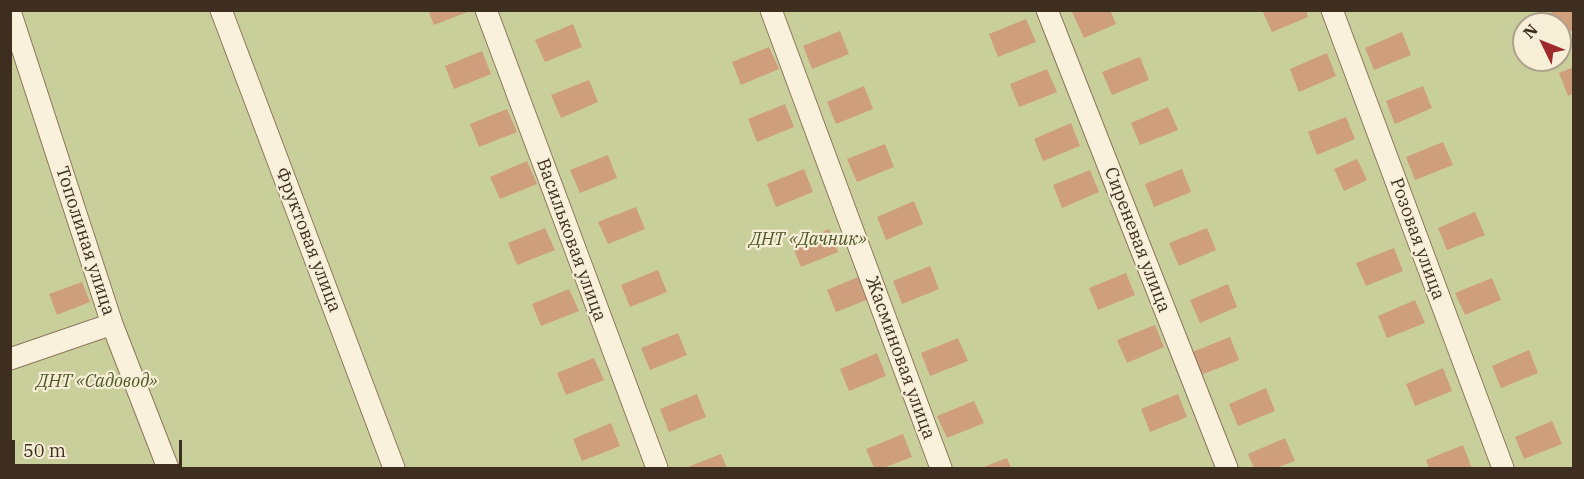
<!DOCTYPE html>
<meta charset="utf-8">
<style>
body{margin:0}
#map{position:relative;width:1584px;height:479px;overflow:hidden;background:#f0e4c8;font-family:"IBM Plex Serif",serif}
canvas{display:block}
.frame{position:absolute;inset:0;border:12px solid #3d2e20;pointer-events:none}
.north{position:absolute;left:1512px;top:12px;width:60px;height:60px;box-sizing:border-box;background:#f7eed8;border:2px solid #ada18e;border-radius:50%;rotate:313deg;font-size:16px;font-weight:700;line-height:24px;text-align:center;color:#3d2e20}
.north::after{content:'';display:block;margin:auto;width:21px;height:27px;background:#9e2a2b;clip-path:polygon(50% 0,100% 100%,50% 72%,0 100%)}
.scale{position:absolute;left:12px;top:440px;width:170px;height:27px;box-sizing:border-box;border:3px solid #3d2e20;border-top:0;padding-left:8px;font-size:18px;line-height:21px;white-space:nowrap;color:#3d2e20;-webkit-text-stroke:4px #f7eed8;paint-order:stroke}
</style>
<div id="map">
<canvas width="1584" height="479"></canvas>
<div class="frame"></div>
<div class="north">N</div>
<div class="scale">50 m</div>
</div>
<script>
const ctx = document.querySelector('canvas').getContext('2d');
ctx.lineJoin = 'round';
function fillPath(path, color) { ctx.fillStyle = color; ctx.fill(path, 'evenodd'); }
const poly = rows => new Path2D(rows.map(r => 'M' + r).join(''));
function trace(path, color, width, dash) { ctx.strokeStyle = color; ctx.lineWidth = width; ctx.lineCap = dash ? 'butt' : 'round'; ctx.setLineDash(dash || []); ctx.stroke(path); }
function write(font, color, halo, rows, align = 'center') {
  ctx.font = font + ' "IBM Plex Serif",serif'; ctx.lineWidth = 4.5; ctx.setLineDash([]); ctx.textBaseline = 'middle'; ctx.strokeStyle = halo; ctx.fillStyle = color; for (const [text, x, y, turn = 0] of rows) {
    ctx.save(); ctx.translate(x, y); ctx.rotate((+turn || 0) * Math.PI / 180); ctx.textAlign = isNaN(turn) ? turn : align; if (halo) ctx.strokeText(text, 0, 0); ctx.fillText(text, 0, 0); ctx.restore();
  }
}
fillPath(poly([
 [10,11,1573,11,1573,468,11,468],
 [1524,24,1560,24,1560,60,1524,60]
]), '#c9cf9b');
fillPath(poly([
 [428,10,470,10,470,11,434,25],
 [1071,10,1110,10,1116,24,1084,38],
 [1262,10,1306,10,1308,17,1272,32],
 [1557,10,1574,10,1574,30,1560,35,1560,24,1549,24,1546,15],
 [1026,19,1036,42,998,57,989,34],
 [573,24,582,47,545,62,535,40],
 [840,31,849,54,812,69,803,46],
 [1402,32,1411,55,1374,70,1365,48],
 [769,47,779,69,741,85,732,62],
 [482,51,491,74,454,89,445,66],
 [1327,53,1336,76,1299,92,1290,69],
 [1140,57,1149,80,1112,95,1102,72],
 [1574,67,1574,93,1568,96,1559,73],
 [1047,69,1057,92,1019,107,1010,84],
 [589,80,598,102,561,118,551,95],
 [864,86,873,109,836,124,827,102],
 [1423,86,1432,108,1395,124,1386,101],
 [785,104,794,127,757,142,748,119],
 [1168,107,1178,130,1140,145,1131,123],
 [507,109,517,132,479,147,470,124],
 [1346,117,1355,139,1317,155,1308,132],
 [1071,123,1080,146,1043,161,1034,139],
 [1443,142,1453,165,1415,180,1406,157],
 [885,144,894,167,857,182,847,159],
 [608,155,617,178,580,193,570,170],
 [1357,159,1367,180,1344,191,1334,169],
 [527,161,537,184,500,199,490,177],
 [804,169,813,192,776,207,767,184],
 [1182,169,1191,192,1154,207,1145,184],
 [1090,170,1099,192,1062,208,1053,185],
 [914,201,923,224,886,240,877,217],
 [636,207,645,229,608,244,598,222],
 [1475,212,1485,235,1447,250,1438,228],
 [545,228,555,250,517,265,508,243],
 [1207,228,1216,250,1179,266,1169,243],
 [829,229,838,252,801,267,792,245],
 [1394,248,1403,271,1366,286,1356,263],
 [930,266,939,289,902,304,893,281],
 [658,270,667,292,630,307,621,285],
 [1126,273,1135,295,1098,310,1089,288],
 [865,274,874,297,836,312,827,290],
 [1492,278,1501,300,1465,315,1455,293],
 [82,282,90,302,57,315,49,294],
 [1228,284,1237,307,1200,323,1190,300],
 [569,289,579,311,541,326,532,304],
 [1415,300,1425,323,1387,338,1378,316],
 [1155,325,1164,347,1127,363,1117,340],
 [678,333,687,355,650,370,641,348],
 [1230,337,1239,360,1201,375,1192,352],
 [958,338,968,361,930,376,921,353],
 [1529,350,1538,373,1501,388,1492,366],
 [877,353,886,376,849,391,840,369],
 [594,358,604,380,566,395,557,373],
 [1443,368,1452,391,1415,406,1406,384],
 [1266,388,1275,411,1238,426,1229,404],
 [697,394,706,417,669,432,660,409],
 [1178,394,1187,417,1150,432,1141,409],
 [974,401,984,423,947,438,937,416],
 [1552,421,1562,444,1524,459,1515,437],
 [611,423,620,446,582,461,573,439],
 [903,434,912,457,883,468,874,468,866,449],
 [1285,438,1295,461,1276,468,1254,468,1248,454],
 [1463,445,1472,468,1429,468,1426,460],
 [721,454,727,468,685,468],
 [1007,458,1011,468,981,468]
]), '#cf9f7d');
const minor = poly([
 [221,10,394,468],
 [486,10,657,468],
 [771,10,941,468],
 [1047,10,1227,468],
 [1332,10,1503,468],
 [10,11,112,324,168,468],
 [10,359,112,324]
]);
trace(minor, '#8d765c', 23);
trace(minor, '#faf1dc', 21);
write('18px', '#3d2e20', '#f7eed8', [
 ["Розовая улица",1417,239,70],
 ["Фруктовая улица",308,240,69],
 ["Васильковая улица",571,240,70],
 ["Сиреневая улица",1137,240,69],
 ["Тополиная улица",85,241,72],
 ["Жасминовая улица",900,358,70]
]);
write('italic 18px', '#4d5a26', '#f7eed8', [
 ["ДНТ «Дачник»",808,240],
 ["ДНТ «Садовод»",97,382]
]);
</script>
